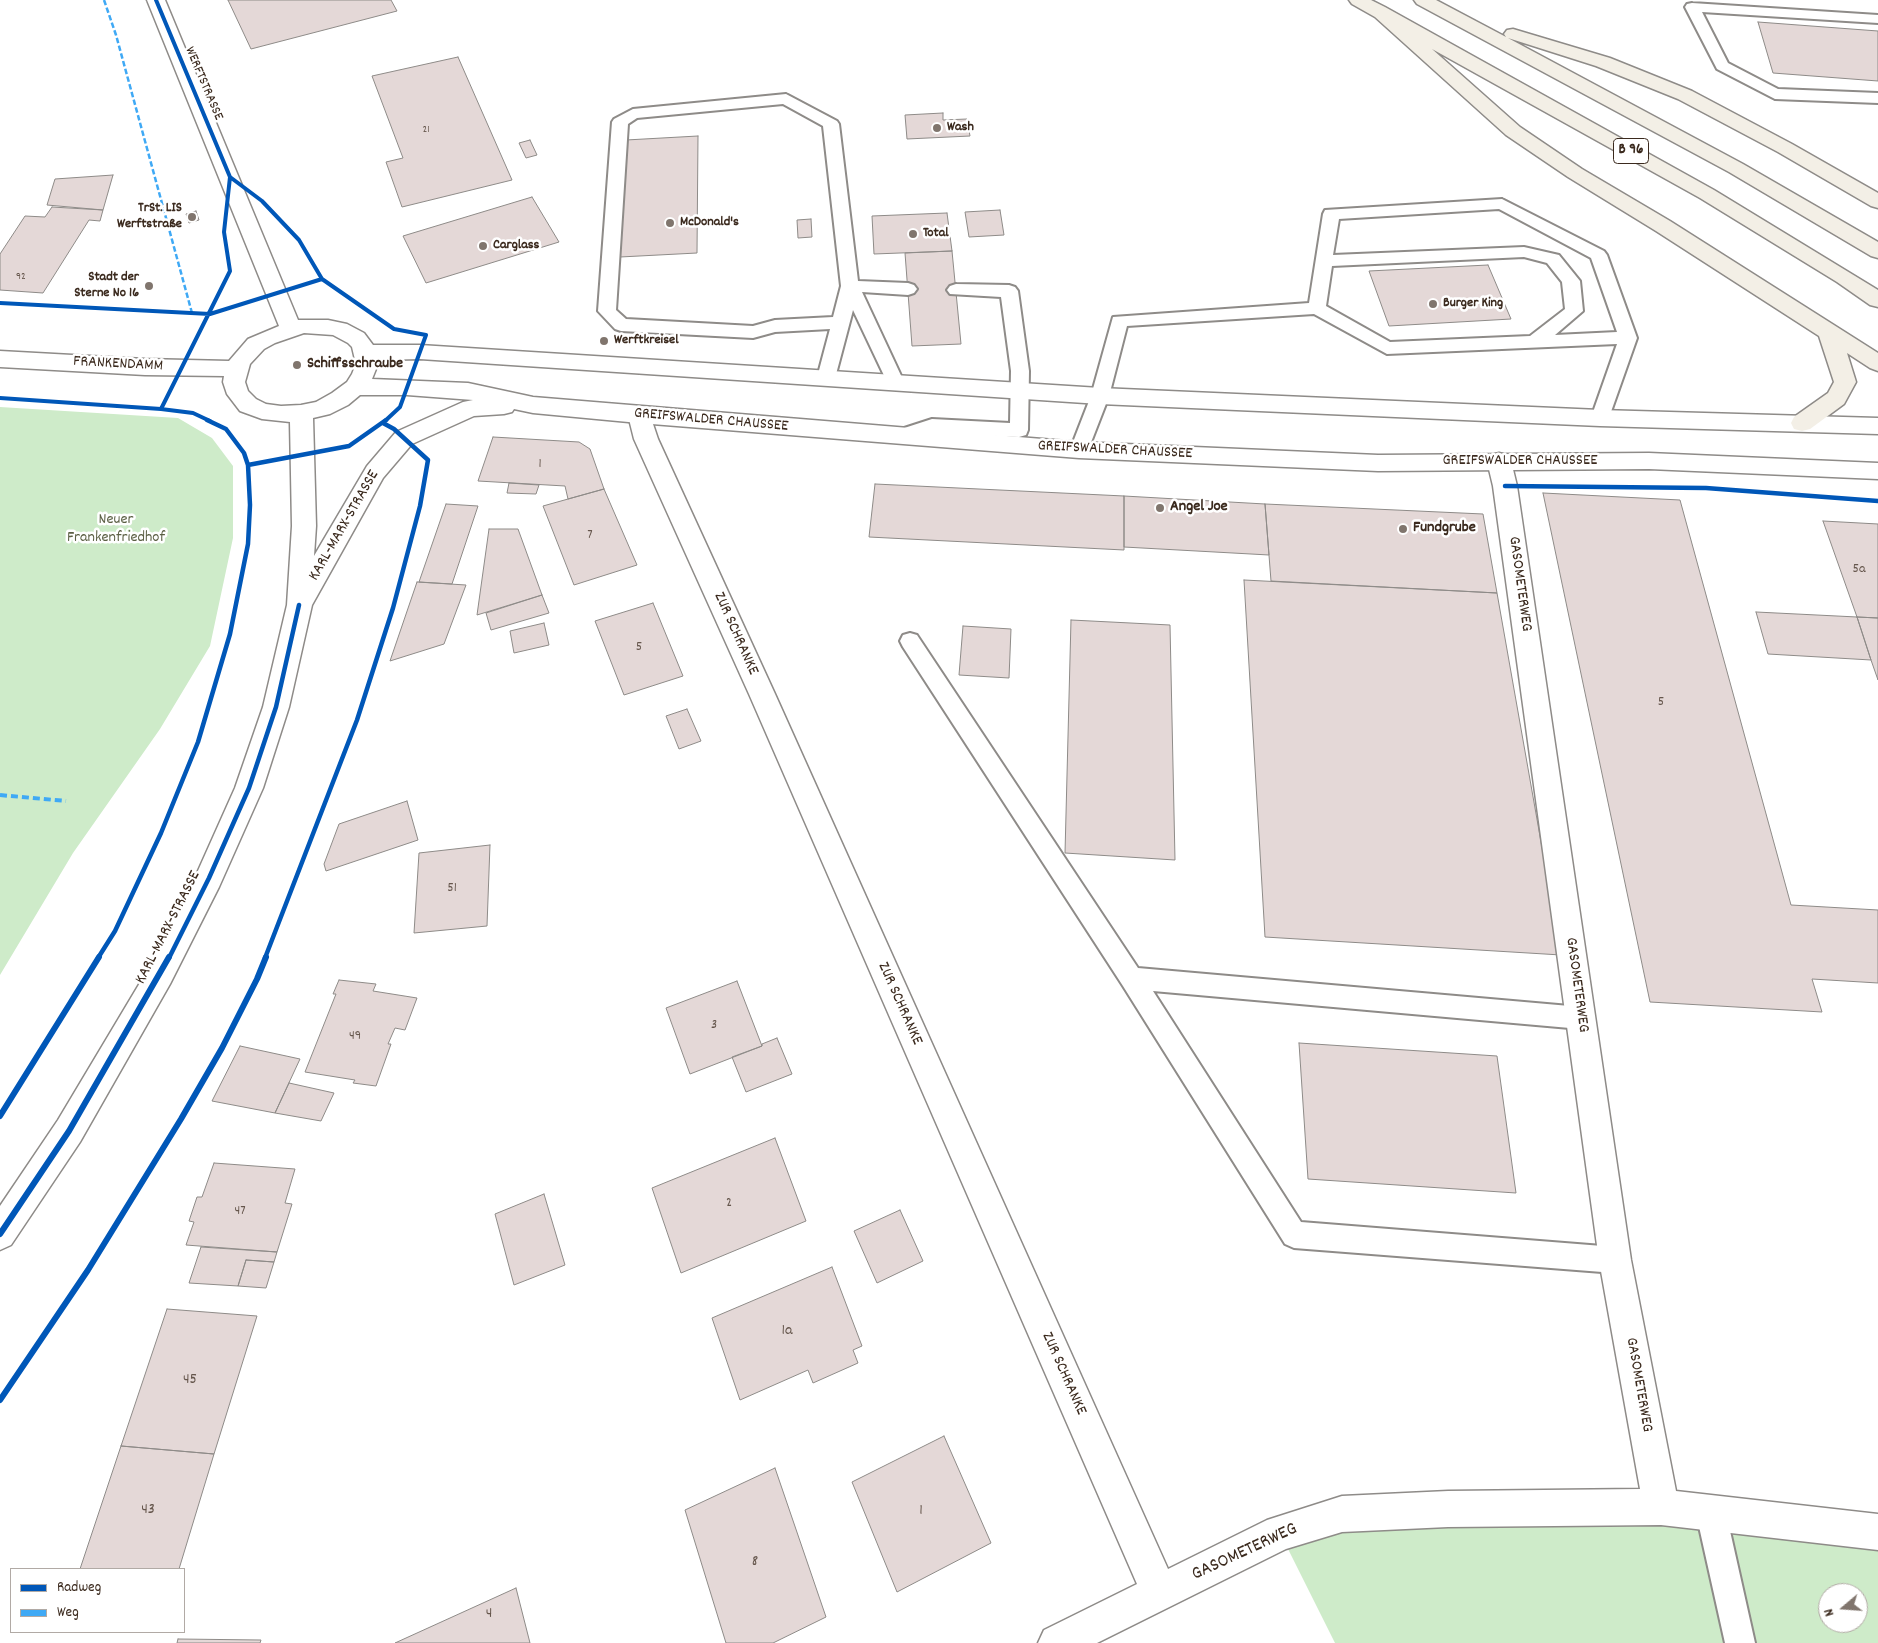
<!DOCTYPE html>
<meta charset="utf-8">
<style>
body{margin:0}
#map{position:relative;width:1878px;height:1643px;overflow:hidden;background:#fff;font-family:Dekko,sans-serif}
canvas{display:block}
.legend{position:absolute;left:10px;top:1568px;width:175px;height:65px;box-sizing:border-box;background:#fff;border:1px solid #b1aaa5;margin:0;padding:6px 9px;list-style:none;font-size:15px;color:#3b2a1e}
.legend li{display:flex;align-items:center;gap:10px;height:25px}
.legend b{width:25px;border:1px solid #b1aaa5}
.north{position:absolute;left:1818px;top:1583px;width:50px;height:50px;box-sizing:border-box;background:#fff;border:1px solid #b1aaa5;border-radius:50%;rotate:252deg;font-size:14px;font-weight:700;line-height:20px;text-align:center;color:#3b2a1e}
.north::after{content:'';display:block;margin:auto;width:18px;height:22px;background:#80756d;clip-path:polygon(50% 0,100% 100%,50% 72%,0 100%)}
</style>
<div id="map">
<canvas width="1878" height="1643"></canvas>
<ul class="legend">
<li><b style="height:6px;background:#0057b8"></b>Radweg</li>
<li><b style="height:6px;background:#3fa9f5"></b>Weg</li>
</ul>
<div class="north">N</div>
</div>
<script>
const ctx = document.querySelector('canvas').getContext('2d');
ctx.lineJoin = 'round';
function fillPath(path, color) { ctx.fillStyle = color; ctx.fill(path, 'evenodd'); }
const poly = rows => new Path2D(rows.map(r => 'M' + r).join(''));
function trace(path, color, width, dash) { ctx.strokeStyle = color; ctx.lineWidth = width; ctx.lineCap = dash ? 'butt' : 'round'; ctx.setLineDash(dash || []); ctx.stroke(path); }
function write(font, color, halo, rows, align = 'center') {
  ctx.font = font + ' Dekko,sans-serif'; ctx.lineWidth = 5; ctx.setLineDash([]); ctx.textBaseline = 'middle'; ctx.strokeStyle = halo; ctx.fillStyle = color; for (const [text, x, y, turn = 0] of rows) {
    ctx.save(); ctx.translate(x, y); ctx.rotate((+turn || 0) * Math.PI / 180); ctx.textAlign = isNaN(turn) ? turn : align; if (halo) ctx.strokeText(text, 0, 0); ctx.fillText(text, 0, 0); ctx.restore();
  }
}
fillPath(poly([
 [0,407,178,418,212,438,233,466,233,538,210,646,160,729,73,853,0,975],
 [1342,1514,1878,1532,1878,1643,1335,1643,1280,1533],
 [1828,1593,1858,1593,1858,1623,1828,1623]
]), '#ceebc9');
const building = poly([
 [228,0,391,0,397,11,251,49,228,0],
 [1758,22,1878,31,1878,81,1773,73,1758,22],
 [458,57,512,180,402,207,386,162,403,158,372,76,458,57],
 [943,113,943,120,967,119,970,136,907,139,905,115,943,113],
 [698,136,697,253,620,257,626,140,698,136],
 [530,140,537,155,526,158,519,143,530,140],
 [113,175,103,210,47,205,55,179,113,175],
 [532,197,559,242,426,283,403,236,532,197],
 [52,207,103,210,100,221,89,220,43,293,0,290,0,254,25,216,45,217,52,207],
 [1000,210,1004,235,969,237,965,212,1000,210],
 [196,211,199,220,189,223,186,214,196,211],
 [947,213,952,251,874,254,872,216,947,213],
 [811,219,812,237,798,238,797,220,811,219],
 [952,251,961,344,912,346,905,253,952,251],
 [1488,265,1511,319,1389,326,1369,271,1488,265],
 [493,437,579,442,590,449,604,489,568,499,565,486,478,481,493,437],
 [509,483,539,485,536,494,507,493,509,483],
 [875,484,1124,496,1124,550,869,537,875,484],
 [604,489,637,565,574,585,543,506,604,489],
 [1543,493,1680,500,1791,905,1878,910,1878,983,1812,979,1822,1012,1650,1002,1543,493],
 [1124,496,1265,504,1269,555,1124,547,1124,496],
 [446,504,478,506,452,584,419,582,446,504],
 [1265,504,1483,514,1497,593,1271,581,1265,504],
 [1823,521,1878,524,1878,618,1857,617,1823,521],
 [489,529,518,529,542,595,477,615,489,529],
 [1244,580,1497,593,1561,955,1265,937,1244,580],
 [417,582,466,585,444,644,390,661,417,582],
 [542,595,549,613,491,630,486,613,542,595],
 [653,603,683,676,624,695,595,621,653,603],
 [1756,612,1857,617,1871,660,1768,654,1756,612],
 [1857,617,1878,618,1878,680,1871,660,1857,617],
 [1071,620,1170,625,1175,860,1065,853,1071,620],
 [544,623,549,645,514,653,510,631,544,623],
 [963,626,1011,629,1009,678,959,675,963,626],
 [687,709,701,741,679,749,666,716,687,709],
 [407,801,418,840,326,871,324,864,339,824,407,801],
 [490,845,487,926,414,933,419,853,490,845],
 [339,980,376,984,373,991,417,998,405,1030,395,1028,388,1044,391,1044,376,1086,353,1083,355,1080,305,1072,336,994,333,994,339,980],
 [737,981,762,1046,690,1074,666,1008,737,981],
 [777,1038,792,1074,746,1092,732,1057,762,1046,762,1044,777,1038],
 [1299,1043,1497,1056,1516,1193,1308,1179,1299,1043],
 [240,1046,300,1059,275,1113,212,1101,240,1046],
 [289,1083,334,1093,321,1121,275,1113,289,1083],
 [775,1138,806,1221,681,1273,652,1188,775,1138],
 [214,1163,295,1169,285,1203,292,1204,277,1252,186,1245,194,1222,189,1221,197,1197,202,1197,214,1163],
 [544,1194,565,1265,514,1285,495,1214,544,1194],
 [900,1210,923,1261,877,1283,854,1231,900,1210],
 [201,1247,277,1252,274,1262,246,1260,238,1286,189,1283,201,1247],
 [246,1260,274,1262,266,1288,238,1286,246,1260],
 [832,1267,862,1346,853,1350,858,1363,813,1383,808,1370,740,1400,712,1318,832,1267],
 [167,1309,257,1316,214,1454,121,1446,167,1309],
 [944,1436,991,1543,897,1592,852,1482,944,1436],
 [121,1446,214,1454,179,1569,80,1569,121,1446],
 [775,1468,826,1617,773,1643,726,1643,685,1510,775,1468],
 [516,1588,530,1643,395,1643,516,1588],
 [178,1639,261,1640,260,1643,177,1643,178,1639]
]);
fillPath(building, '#e4d8d7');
trace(building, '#8e8b88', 1);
const lane = poly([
 [1692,3,1878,15,1878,23,1702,12,1728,63,1778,89,1878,93,1878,103,1775,99,1717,69,1685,7,1687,4,1692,3],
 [786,94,837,121,839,124,858,281,908,283,914,285,917,289,914,293,908,295,862,292,904,382,901,386,895,388,889,386,853,310,835,378,832,382,826,384,820,382,817,378,830,329,775,332,753,338,621,331,615,329,598,311,612,122,614,119,633,109,786,94],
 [783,104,823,126,841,286,833,317,775,320,753,326,626,319,616,310,628,124,637,118,783,104],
 [1502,199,1604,251,1607,255,1637,338,1607,423,1600,425,1593,423,1591,418,1617,344,1387,354,1314,314,1127,326,1109,396,1088,450,1086,455,1079,457,1072,455,1070,450,1091,396,1113,317,1309,303,1323,214,1325,210,1502,199],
 [1499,209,1591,258,1617,332,1555,335,1583,311,1580,281,1559,255,1524,247,1333,255,1339,219,1499,209],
 [1524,257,1547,263,1562,282,1565,309,1530,336,1390,342,1326,306,1332,266,1524,257],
 [956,284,1009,285,1015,287,1018,291,1029,371,1028,430,1026,435,1019,437,933,433,902,443,895,441,893,436,895,431,932,419,1010,423,1011,371,1001,297,950,294,947,290,950,286,956,284],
 [910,633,917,635,1138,968,1581,1007,1590,1010,1593,1018,1590,1026,1581,1029,1153,991,1301,1222,1615,1247,1624,1251,1628,1260,1624,1269,1615,1273,1294,1248,1285,1244,1123,986,903,647,900,641,903,635,910,633],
 [1711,1498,1721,1503,1726,1513,1755,1643,1725,1643,1696,1513,1701,1503,1711,1498]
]);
const street = poly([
 [639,407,647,409,650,415,658,439,775,694,1168,1569,1267,1520,1342,1496,1448,1491,1640,1489,1599,1260,1493,486,1487,461,1491,455,1499,453,1507,455,1511,461,1517,486,1631,1260,1676,1491,1878,1514,1878,1550,1661,1525,1448,1527,1342,1532,1286,1549,1097,1643,1038,1643,1044,1630,1137,1584,749,694,634,439,628,415,631,409,639,407]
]);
const secondary = poly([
 [147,0,165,0,298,320,328,320,347,324,364,333,373,345,420,345,1100,388,1600,410,1878,418,1878,434,1600,426,1100,404,420,359,377,360,378,364,372,379,468,383,533,397,1079,442,1378,455,1649,453,1878,463,1878,479,1649,469,1378,471,1079,458,639,423,533,413,514,409,512,412,504,414,474,416,412,444,383,478,312,605,289,707,263,788,219,887,170,984,80,1142,11,1245,0,1250,0,1206,58,1120,150,966,197,873,235,788,263,707,287,605,292,526,290,422,262,419,240,411,227,394,223,382,224,376,145,375,0,367,0,351,145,359,229,361,248,339,279,326,147,0],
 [304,333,333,335,348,343,352,347,356,364,352,374,347,382,332,393,316,402,301,405,281,406,266,404,256,399,248,391,245,382,250,364,264,349,275,343,304,333],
 [360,395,407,395,473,400,463,402,396,432,367,466,314,556,316,526,313,418,330,414,348,405,360,395]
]);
const highway = poly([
 [1349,0,1371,0,1385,7,1714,190,1878,290,1878,307,1870,305,1837,282,1700,198,1432,49,1520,127,1582,169,1670,221,1878,353,1878,371,1870,368,1847,353,1856,382,1844,404,1810,429,1802,431,1794,429,1791,423,1794,417,1828,393,1834,382,1819,336,1656,231,1568,177,1506,135,1375,17,1352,4,1349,0],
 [1414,0,1436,0,1506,37,1504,34,1507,30,1513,29,1610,58,1692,91,1792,144,1878,193,1878,208,1871,206,1778,152,1678,99,1596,66,1508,38,1743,164,1878,242,1878,258,1871,256,1729,172,1417,4,1414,0]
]);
trace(lane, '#8e8b88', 4);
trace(street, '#8e8b88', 3);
trace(secondary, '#8e8b88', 3);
trace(highway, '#8e8b88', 3);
fillPath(lane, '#fff');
fillPath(street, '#fff');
fillPath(secondary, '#fff');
fillPath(highway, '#f3efe6');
trace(poly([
 [104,0,116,35,192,313]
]), '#3fa9f5', 2.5, [5.5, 2.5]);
trace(poly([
 [0,795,66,801]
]), '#3fa9f5', 4, [7, 4]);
trace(poly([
 [156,0,230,177,224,232,230,271,161,409],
 [230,177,262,201,299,240,322,279,394,329,426,335,400,407,385,421],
 [0,303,210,314,322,279],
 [0,398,161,409,193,413,210,421]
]), '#0057b8', 4);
trace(poly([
 [248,465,349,446,386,420],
 [1505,486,1706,488,1878,501],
 [98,958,115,931,161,833,198,742,230,634,248,544,250,505,248,465,244,453,226,429,207,420],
 [169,958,209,878,249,788,276,707,299,605],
 [265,958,357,720,393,608,420,506,428,460,394,429,383,423]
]), '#0057b8', 4.5);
trace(poly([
 [0,1116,99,957],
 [0,1234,69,1131,169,957],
 [0,1400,88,1270,181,1119,222,1048,257,979,266,957]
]), '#0057b8', 6);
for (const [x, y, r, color] of [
 [937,128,5,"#80756d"],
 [192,217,5,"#80756d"],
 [670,223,5,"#80756d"],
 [913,234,5,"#80756d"],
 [483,246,5,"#80756d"],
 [149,286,5,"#80756d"],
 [1433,304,5,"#80756d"],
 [604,341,5,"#80756d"],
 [297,365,5,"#80756d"],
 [1160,508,5,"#80756d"],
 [1403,529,5,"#80756d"]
]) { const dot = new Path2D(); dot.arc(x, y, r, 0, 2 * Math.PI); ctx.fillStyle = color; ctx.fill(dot); trace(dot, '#fff', 2); }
write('11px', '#65564c', null, [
 ["21",426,130],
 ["92",21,277]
]);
write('14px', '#3b2a1e', '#fff', [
 ["WERFTSTRASSE",203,84,67]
]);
write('bold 14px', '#3b2a1e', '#fff', [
 ["Wash",947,128],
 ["TrSt. LIS",182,209,"right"],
 ["Werftstraße",182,225,"right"],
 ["McDonald's",680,223],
 ["Total",923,234],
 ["Carglass",493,246],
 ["Stadt der",139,278,"right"],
 ["Sterne No 16",139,294,"right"],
 ["Burger King",1443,304],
 ["Werftkreisel",614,341]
], 'left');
write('14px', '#65564c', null, [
 ["1",540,465],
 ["7",590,536],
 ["5a",1859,570],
 ["5",639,648],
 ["5",1661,703],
 ["51",452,889],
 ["3",714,1026],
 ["49",355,1037],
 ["2",729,1204],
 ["47",240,1212]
]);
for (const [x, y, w] of [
 [1631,151,35]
]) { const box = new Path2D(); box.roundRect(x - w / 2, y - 12.5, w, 25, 4); ctx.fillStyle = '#fff'; ctx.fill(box); trace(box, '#3b2a1e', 1); }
write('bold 15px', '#3b2a1e', null, [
 ["B 96",1631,151]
]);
write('16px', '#3b2a1e', '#fff', [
 ["FRANKENDAMM",118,365,3],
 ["GREIFSWALDER CHAUSSEE",711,421,5],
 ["GREIFSWALDER CHAUSSEE",1115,451,3],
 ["GREIFSWALDER CHAUSSEE",1520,462],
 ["KARL-MARX-STRASSE",345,526,-60],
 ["GASOMETERWEG",1519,584,82],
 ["ZUR SCHRANKE",735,634,66],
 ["KARL-MARX-STRASSE",169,928,-63],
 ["GASOMETERWEG",1576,985,82],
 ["ZUR SCHRANKE",899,1004,66],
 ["ZUR SCHRANKE",1063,1374,66],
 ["GASOMETERWEG",1638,1385,80]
]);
write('bold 16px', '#3b2a1e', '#fff', [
 ["Schiffsschraube",307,365],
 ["Angel Joe",1170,508],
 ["Fundgrube",1413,529]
], 'left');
write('16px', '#5b5f44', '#fff', [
 ["Neuer",116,521],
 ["Frankenfriedhof",116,539]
]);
write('16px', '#65564c', null, [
 ["1a",787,1332],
 ["45",190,1381],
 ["43",148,1511],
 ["1",921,1512],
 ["8",755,1563],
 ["4",489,1615]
]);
write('19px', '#3b2a1e', '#fff', [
 ["GASOMETERWEG",1245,1553,-25]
]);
</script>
